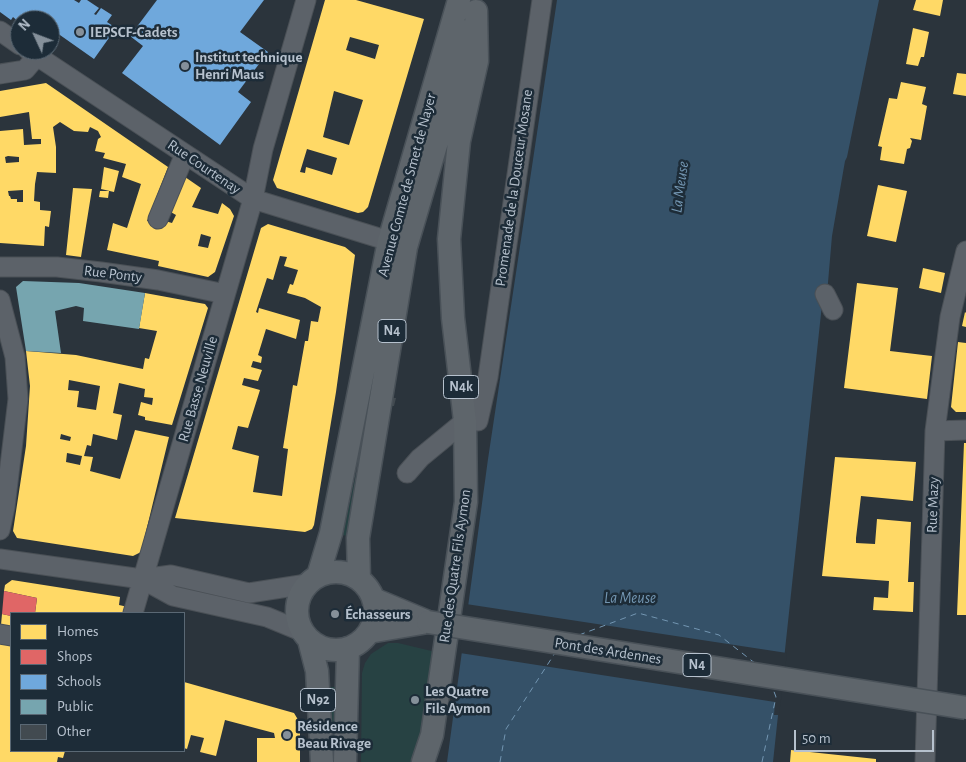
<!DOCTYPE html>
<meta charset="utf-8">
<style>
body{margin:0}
#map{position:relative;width:966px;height:762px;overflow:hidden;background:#2b343c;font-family:"Alegreya Sans",sans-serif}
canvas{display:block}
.legend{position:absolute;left:10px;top:612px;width:175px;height:140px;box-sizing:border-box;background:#1d2c38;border:1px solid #5a6874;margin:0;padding:6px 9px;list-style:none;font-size:15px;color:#b6c1cd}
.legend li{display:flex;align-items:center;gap:10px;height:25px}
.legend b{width:25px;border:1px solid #5a6874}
.north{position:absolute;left:10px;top:10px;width:50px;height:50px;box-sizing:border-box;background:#1d2c38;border:1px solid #5a6874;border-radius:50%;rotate:313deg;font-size:14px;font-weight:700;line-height:20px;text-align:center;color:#b6c1cd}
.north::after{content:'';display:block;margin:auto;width:18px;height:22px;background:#85909a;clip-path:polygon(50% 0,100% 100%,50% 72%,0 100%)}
.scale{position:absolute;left:794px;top:730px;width:140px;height:22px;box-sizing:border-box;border:2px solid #b6c1cd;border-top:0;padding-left:6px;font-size:15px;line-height:18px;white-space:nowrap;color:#b6c1cd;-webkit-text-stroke:4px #1d2c38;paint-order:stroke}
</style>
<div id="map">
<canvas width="966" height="762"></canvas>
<ul class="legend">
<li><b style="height:14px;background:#ffd966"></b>Homes</li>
<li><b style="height:14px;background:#e06666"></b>Shops</li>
<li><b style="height:14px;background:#6fa8dc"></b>Schools</li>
<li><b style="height:14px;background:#76a5af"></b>Public</li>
<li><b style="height:14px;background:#424a50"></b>Other</li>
</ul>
<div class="north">N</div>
<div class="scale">50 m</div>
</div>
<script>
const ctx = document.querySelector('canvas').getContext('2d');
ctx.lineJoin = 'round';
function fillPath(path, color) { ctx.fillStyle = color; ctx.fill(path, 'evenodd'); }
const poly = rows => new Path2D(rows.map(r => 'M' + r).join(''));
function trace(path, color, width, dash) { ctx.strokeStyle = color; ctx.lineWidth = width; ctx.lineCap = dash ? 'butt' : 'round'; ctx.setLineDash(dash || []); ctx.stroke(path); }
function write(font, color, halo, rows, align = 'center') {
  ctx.font = font + ' "Alegreya Sans",sans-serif'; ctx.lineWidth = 5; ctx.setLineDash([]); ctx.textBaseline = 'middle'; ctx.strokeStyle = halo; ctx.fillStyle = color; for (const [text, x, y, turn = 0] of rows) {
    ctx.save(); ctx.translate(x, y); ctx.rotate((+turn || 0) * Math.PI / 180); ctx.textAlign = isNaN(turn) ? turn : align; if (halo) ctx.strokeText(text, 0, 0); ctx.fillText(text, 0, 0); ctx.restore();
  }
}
fillPath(poly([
 [356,473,361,474,351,537,343,535],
 [388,643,398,643,440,653,414,762,361,762,362,673,365,663,371,654],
 [329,687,336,687,337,738,330,738]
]), '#274243');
fillPath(poly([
 [557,0,879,0,847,157,845,161,832,236,827,294,823,295,773,762,447,762,488,459]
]), '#355168');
fillPath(poly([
 [466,604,787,653,779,715,774,715,775,702,460,653]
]), '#2b343c');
fillPath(poly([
 [325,0,356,0,424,19,368,207,363,212,358,213,277,188,273,180],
 [350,37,379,45,375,59,346,50],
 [334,91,363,100,349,145,323,137],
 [307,149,337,158,332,175,306,167,305,173,300,172],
 [916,0,943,0,940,16,913,10],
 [913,28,929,32,924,57,921,57,918,66,906,64],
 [957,73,966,74,966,96,953,94],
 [901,82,926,87,922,104,927,106,921,140,910,138,912,141,910,148,907,149,904,164,880,160,882,147,878,146,889,98,897,99],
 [46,83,168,167,147,221,164,226,165,221,172,223,176,215,169,211,185,177,201,188,192,207,218,214,222,203,230,209,234,216,215,272,208,277,158,266,159,261,107,250,113,223,127,228,141,184,122,177,126,164,103,158,105,153,95,151,98,139,101,137,98,131,90,127,88,132,74,131,60,122,53,127,56,147,56,173,37,172,35,184,34,201,40,202,40,210,51,211,49,227,45,226,44,246,0,243,0,131,23,129,24,145,41,144,41,139,32,139,29,112,0,117,0,91],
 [8,156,19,157,19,162,6,163,5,157],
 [23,190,23,202,17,202,17,199,11,199,10,196,9,196,8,191],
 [201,234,211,237,208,248,198,246],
 [104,167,119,171,114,192,101,189],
 [878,185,907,191,896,242,867,236],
 [73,188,92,189,81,257,66,255],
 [100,191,109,191,108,198,99,197],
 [268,224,345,247,355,255,336,392,314,525,312,529,305,532,175,518,261,228],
 [280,256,287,257,284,266,298,270,293,285,290,284,287,293,305,298,321,307,318,322,311,321,308,341,305,341,297,386,293,385,283,448,288,449,282,496,253,492,259,456,232,449,238,426,248,428,260,390,242,385,244,378,258,381,262,370,251,367,253,361,261,363,262,357,258,355,266,329,296,339,300,320,259,308,258,313,256,312,267,278,273,280],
 [923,268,945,273,941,293,919,288],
 [857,283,898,288,890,351,932,356,927,399,844,388],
 [145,293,205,304,208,308,172,425,145,420,145,417,138,415,141,402,152,405,153,398,144,397,145,389,119,383,113,413,122,415,117,440,93,434,91,446,87,445,84,456,93,457,90,471,120,479,135,430,169,437,141,552,133,556,17,538,13,531,26,446,30,386,26,351,76,355,143,369,145,358,149,359,157,331,139,328],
 [69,380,100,386,96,410,77,407,79,391,68,390],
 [61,434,71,437,70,441,60,439],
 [67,453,82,456,80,465,66,462],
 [965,312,966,313,966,327,962,326],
 [958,342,966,343,966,412,956,412,951,407],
 [964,443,966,443,966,615,957,615],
 [835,457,916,462,913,501,861,496,856,538,856,543,875,544,877,519,911,522,908,582,914,582,913,612,873,610,874,597,888,598,889,581,822,576],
 [12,580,120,597,119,605,128,607,127,613,35,613,37,598,4,591,5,585],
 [2,614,11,616,11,632,1,625],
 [0,643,11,645,11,751,65,751,63,758,58,757,57,762,0,762],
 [184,682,294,713,300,723,300,762,257,762,257,738,275,738,274,733,225,720,216,756,200,752,204,738,191,735,187,749,184,748],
 [791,750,876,759,876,762,790,762]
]), '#ffd966');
fillPath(poly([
 [4,591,37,598,35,613,11,613,11,616,2,614]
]), '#e06666');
fillPath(poly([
 [0,0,74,0,79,3,81,0,87,0,99,8,94,14,96,15,101,8,112,15,107,22,116,28,94,59,50,28,50,20,38,20,29,14,25,20,20,20,20,23,13,17,11,20,0,12],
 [157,0,264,0,240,32,268,52,238,92,251,102,220,145,122,73,143,46,130,36]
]), '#6fa8dc');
fillPath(poly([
 [23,281,79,283,145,293,139,329,83,321,84,308,76,306,55,311,61,353,26,351,16,287]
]), '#76a5af');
trace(poly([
 [579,635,638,613,719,635,756,664],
 [500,762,506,729,555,653],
 [762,762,776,697,773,689]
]), '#7396b2', 1, [6, 5]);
fillPath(poly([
 [392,398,396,398,394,406,391,406]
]), '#424a50');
const minor = poly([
 [0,31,20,45],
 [28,50,253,199,389,241],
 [0,74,25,70,37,56],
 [158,219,185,154],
 [0,267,57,267,101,272,158,280,225,294],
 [825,294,833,310],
 [0,300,15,357,18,399,5,507,0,530],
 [935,431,966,430],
 [407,473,420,458,465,421,478,421,488,377,542,0],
 [0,559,142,579,173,596,267,617,301,631],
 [142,579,171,575,249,593,307,584],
 [133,613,253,199,263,149,306,0],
 [0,634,11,636],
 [925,762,935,431,950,317,966,251]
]);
const major = poly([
 '297 611a39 39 0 1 1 78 0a39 39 0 1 1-78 0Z',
 [318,576,331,533,389,241,459,0],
 [359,579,358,538,406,247,470,30],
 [373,599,428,622],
 [369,632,428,622],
 [309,640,317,671,322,762],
 [345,762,348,648],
 [423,762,432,735,466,502,465,421,453,318,449,239,459,141,477,61,476,11]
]);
trace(minor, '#4a5056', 21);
trace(major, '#495158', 25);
trace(minor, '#5c6269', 19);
trace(major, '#5e656b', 22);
const majorBridge = poly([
 [428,622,966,708]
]);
trace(majorBridge, '#495158', 25, []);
trace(majorBridge, '#5e656b', 22);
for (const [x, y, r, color] of [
 [80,32,5,"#85909a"],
 [185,66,5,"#85909a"],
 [335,614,5,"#85909a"],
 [415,700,5,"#85909a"],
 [287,735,5,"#85909a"]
]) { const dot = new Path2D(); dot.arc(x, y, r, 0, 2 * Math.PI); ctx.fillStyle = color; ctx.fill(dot); trace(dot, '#1d2c38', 2); }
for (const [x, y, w] of [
 [392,331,28],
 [461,387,35],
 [697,665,28],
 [318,700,35]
]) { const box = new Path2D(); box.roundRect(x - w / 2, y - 11.5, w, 23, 4); ctx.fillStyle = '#1d2c38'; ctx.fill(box); trace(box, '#b6c1cd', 1); }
write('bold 14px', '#b6c1cd', null, [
 ["N4",392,331],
 ["N4k",461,387],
 ["N4",697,665],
 ["N92",318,700]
]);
write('bold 15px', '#b6c1cd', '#1d2c38', [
 ["IEPSCF-Cadets",90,32],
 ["Institut technique",195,57],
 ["Henri Maus",195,74],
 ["Échasseurs",345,614],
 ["Les Quatre",425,691],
 ["Fils Aymon",425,708],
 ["Résidence",297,726],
 ["Beau Rivage",297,743]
], 'left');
write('15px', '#b6c1cd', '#1d2c38', [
 ["Rue Courtenay",204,167,34],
 ["Avenue Comte de Smet de Nayer",407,185,-75],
 ["Promenade de la Douceur Mosane",514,188,-82],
 ["Rue Ponty",113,274,7],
 ["Rue Basse Neuville",198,389,-74],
 ["Rue Mazy",933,505,-88],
 ["Rue des Quatre Fils Aymon",455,566,-82],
 ["Pont des Ardennes",608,651,9]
]);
write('italic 16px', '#7396b2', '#1d2c38', [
 ["La Meuse",680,187,-82],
 ["La Meuse",630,598]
]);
</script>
